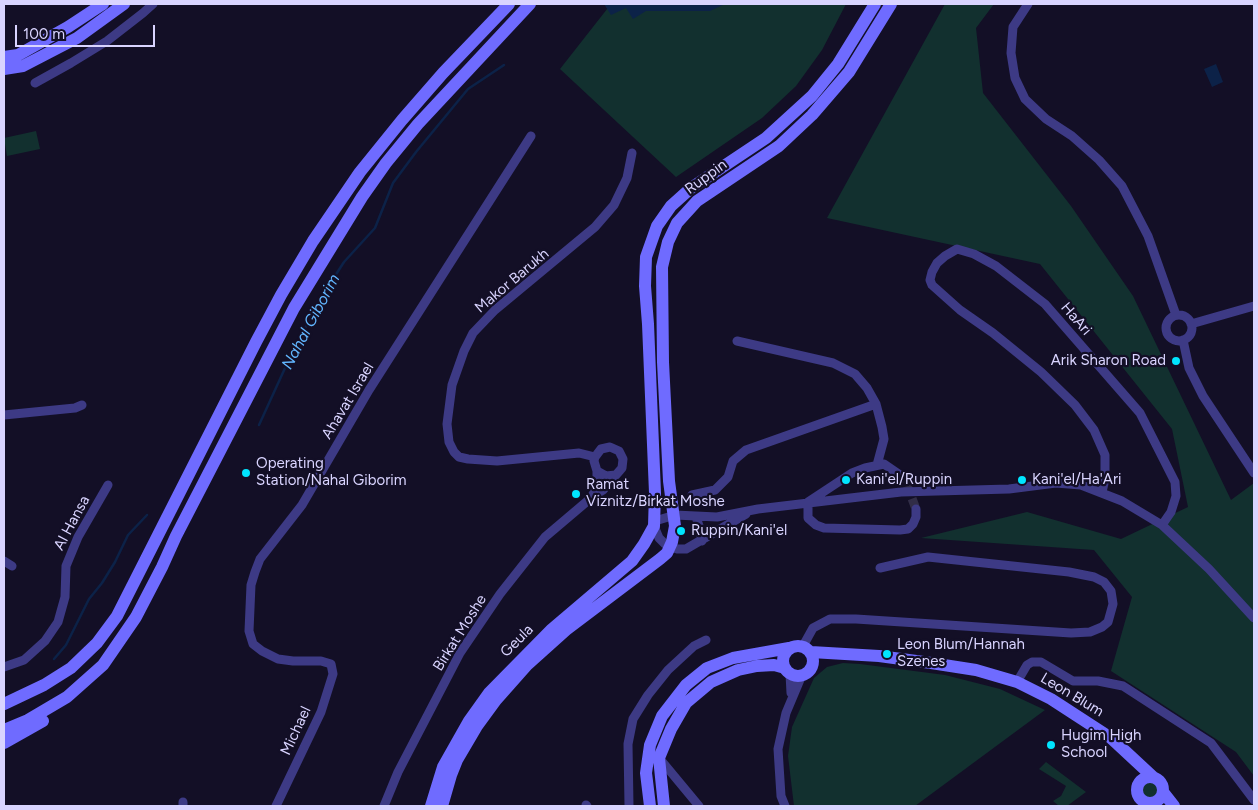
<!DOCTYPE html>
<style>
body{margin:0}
#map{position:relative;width:1258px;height:810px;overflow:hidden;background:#130f26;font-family:Figtree,sans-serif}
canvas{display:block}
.frame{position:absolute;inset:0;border:5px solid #d9d4ff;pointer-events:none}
.scale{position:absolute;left:15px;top:25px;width:140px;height:22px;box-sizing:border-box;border:2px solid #d9d4ff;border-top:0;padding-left:6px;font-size:15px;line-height:18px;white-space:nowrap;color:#d9d4ff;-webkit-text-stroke:4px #130f26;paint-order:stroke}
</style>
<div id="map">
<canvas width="1258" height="810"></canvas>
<div class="frame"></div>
<div class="scale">100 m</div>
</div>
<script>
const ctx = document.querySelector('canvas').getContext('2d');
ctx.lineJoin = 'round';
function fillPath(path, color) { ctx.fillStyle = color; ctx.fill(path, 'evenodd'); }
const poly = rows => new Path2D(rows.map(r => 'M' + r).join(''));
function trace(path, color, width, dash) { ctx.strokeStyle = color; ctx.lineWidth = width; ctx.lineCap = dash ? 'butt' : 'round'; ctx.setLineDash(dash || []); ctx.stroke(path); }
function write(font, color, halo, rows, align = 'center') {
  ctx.font = font + ' Figtree,sans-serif'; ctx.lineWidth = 4.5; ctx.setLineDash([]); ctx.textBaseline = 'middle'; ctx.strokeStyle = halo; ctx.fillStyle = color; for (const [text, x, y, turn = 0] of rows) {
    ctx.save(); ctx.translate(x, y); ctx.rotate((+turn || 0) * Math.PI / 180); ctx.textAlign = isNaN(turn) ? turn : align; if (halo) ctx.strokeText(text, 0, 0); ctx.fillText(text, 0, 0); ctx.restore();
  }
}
fillPath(poly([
 [611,4,846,4,822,50,796,86,762,118,676,177,560,69],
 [945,4,994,4,976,28,983,93,1071,206,1133,296,1231,500,1254,483,1254,776,1236,752,1111,671,1132,597,1094,550,921,538,1027,512,1121,539,1188,507,1172,429,1040,264,827,218],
 [36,131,40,149,7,156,4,138],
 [843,663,860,664,945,675,1000,689,1045,710,915,806,794,806,788,756,792,727,814,678,827,667],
 [1046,762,1086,792,1067,806,1059,806,1053,801,1061,796,1066,786,1039,769],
 '1142 790a8 8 0 1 1 16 0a8 8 0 1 1-16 0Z'
]), '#12302f');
fillPath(poly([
 [604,4,725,4,710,11,646,11,633,19,626,8,611,15],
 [1216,64,1223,82,1212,87,1204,69]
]), '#0c2248');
trace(poly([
 [259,425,291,355,322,296,344,262,375,228,393,183,416,152,468,89,504,65],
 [54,659,66,645,89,599,102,583,115,562,128,535,147,515]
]), '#0c2248', 2.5);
trace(poly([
 [900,475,905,480,916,509]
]), '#312d47', 9, [9, 4.5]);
trace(poly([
 [1028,4,1013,27,1011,53,1015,78,1025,99,1046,119,1072,136,1099,160,1122,186,1148,236,1176,315],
 [35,83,71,63,107,41,143,13,153,4],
 '1166 328a13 13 0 1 1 26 0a13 13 0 1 1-26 0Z',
 [1191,324,1254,306],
 [1183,340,1189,368,1203,396,1254,473],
 [737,341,833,363,855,374,867,388,876,404,882,427,884,439,877,465],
 [4,415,75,408,82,405],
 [595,457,579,453,497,461,468,459,459,457,454,452,449,442,447,424,452,385,464,351,473,333,495,310,595,227,614,205,627,178,632,153],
 [900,475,884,464,865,468,852,473,808,502,808,518,816,525,824,528,900,530,908,529,913,524,916,517,916,509],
 [1102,492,1105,479,1105,455,1094,430,1075,405,1041,372,993,333,960,310,932,285,930,280,932,272,937,263,945,256,957,249,974,254,996,266,1045,304,1140,413,1175,482,1176,496,1171,512,1162,525],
 [692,495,715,490,728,477,733,461,746,450,876,404],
 [592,496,597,487,597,471],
 [696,517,700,529,702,541],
 [655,521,675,515,717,517,758,509,901,492,1009,489,1056,483,1081,485,1122,501,1162,525,1209,569,1254,618],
 [654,526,659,538,665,544,670,547,677,549,686,549,746,514],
 [4,561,12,566],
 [803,646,813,628,830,619,856,619,1071,633,1090,632,1102,627,1108,622,1113,604,1111,591,1104,582,1094,577,1069,572,928,557,880,568],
 [4,667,24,660,45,641,58,622,65,597,66,566,78,537,108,485],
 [790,674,791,693],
 [1017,682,1027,665,1032,662,1041,662,1073,681,1098,681,1123,686,1211,743,1254,800],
 [660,759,699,806],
 [183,802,183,806],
 [586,805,587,806],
 [276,806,321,712,333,674,331,664,321,661,293,661,278,659,262,651,253,644,249,631,251,585,255,572,260,559,302,505,369,390,531,136],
 [384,806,398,772,460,653,500,594,545,537,591,498,603,490,622,468,623,459,619,451,610,447,601,449,595,457,594,461,597,471,606,476,616,475],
 [629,806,628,744,633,719,648,695,668,670,694,646,706,640],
 [785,806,781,796,778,749,786,713,802,675]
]), '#3d3a85', 9);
trace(poly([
 [4,57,18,55,68,27,103,4],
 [4,69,23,66,77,38,124,4],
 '783 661a15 15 0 1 1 30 0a15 15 0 1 1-30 0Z',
 [811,652,879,656,931,663,976,670,1017,682,1051,699,1111,738,1153,777],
 [4,704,44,685,71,668,97,643,117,616,256,342,281,295,313,241,360,172,402,120,443,73,509,4],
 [4,730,28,720,67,697,103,665,136,617,162,567,176,536,294,308,362,197,386,163,418,124,530,4],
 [4,743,43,721],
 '1137 790a13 13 0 1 1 26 0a13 13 0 1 1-26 0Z',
 [1163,792,1174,806],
 [431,806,443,767,469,721,489,693,552,629,632,561,644,544,654,526,655,493,648,324,645,286,646,257,657,226,671,206,691,188,766,138,812,96,838,64,875,4],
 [442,806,451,775,457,760,477,726,496,700,527,665,566,630,660,559,667,553,672,542,675,526,669,481,663,362,662,267,668,242,677,223,697,201,779,146,812,115,849,72,891,4],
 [650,806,646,773,650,745,662,716,686,685,707,668,733,658,789,648],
 [664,806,659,758,671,729,686,703,711,682,738,670,757,666,774,665,785,668]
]), '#6f6bff', 12);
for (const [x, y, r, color] of [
 [1176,361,5,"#00e5ff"],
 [246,473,5,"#00e5ff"],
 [846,480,5,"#00e5ff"],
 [1022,480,5,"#00e5ff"],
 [576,494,5,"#00e5ff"],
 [681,531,5,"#00e5ff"],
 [887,654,5,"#00e5ff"],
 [1051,745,5,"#00e5ff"]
]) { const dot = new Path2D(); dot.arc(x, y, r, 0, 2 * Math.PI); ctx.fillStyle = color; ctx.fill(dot); trace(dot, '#130f26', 2); }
write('15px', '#d9d4ff', '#130f26', [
 ["Ruppin",706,177,-36],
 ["Makor Barukh",512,281,-40],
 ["HaAri",1076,319,49],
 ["Ahavat Israel",348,401,-59],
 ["Al Hansa",72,523,-62],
 ["Birkat Moshe",460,633,-58],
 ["Geula",517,641,-45],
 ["Leon Blum",1072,695,31],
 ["Michael",296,731,-65]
]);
write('15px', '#d9d4ff', '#130f26', [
 ["Arik Sharon Road",1166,361,"right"],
 ["Operating",256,464],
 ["Station/Nahal Giborim",256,481],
 ["Kani'el/Ruppin",856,480],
 ["Kani'el/Ha'Ari",1032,480],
 ["Ramat",586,485],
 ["Viznitz/Birkat Moshe",586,502],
 ["Ruppin/Kani'el",691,531],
 ["Leon Blum/Hannah",897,645],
 ["Szenes",897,662],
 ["Hugim High",1061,736],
 ["School",1061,753]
], 'left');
write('italic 16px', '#62b6ff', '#130f26', [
 ["Nahal Giborim",311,322,-62]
]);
</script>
